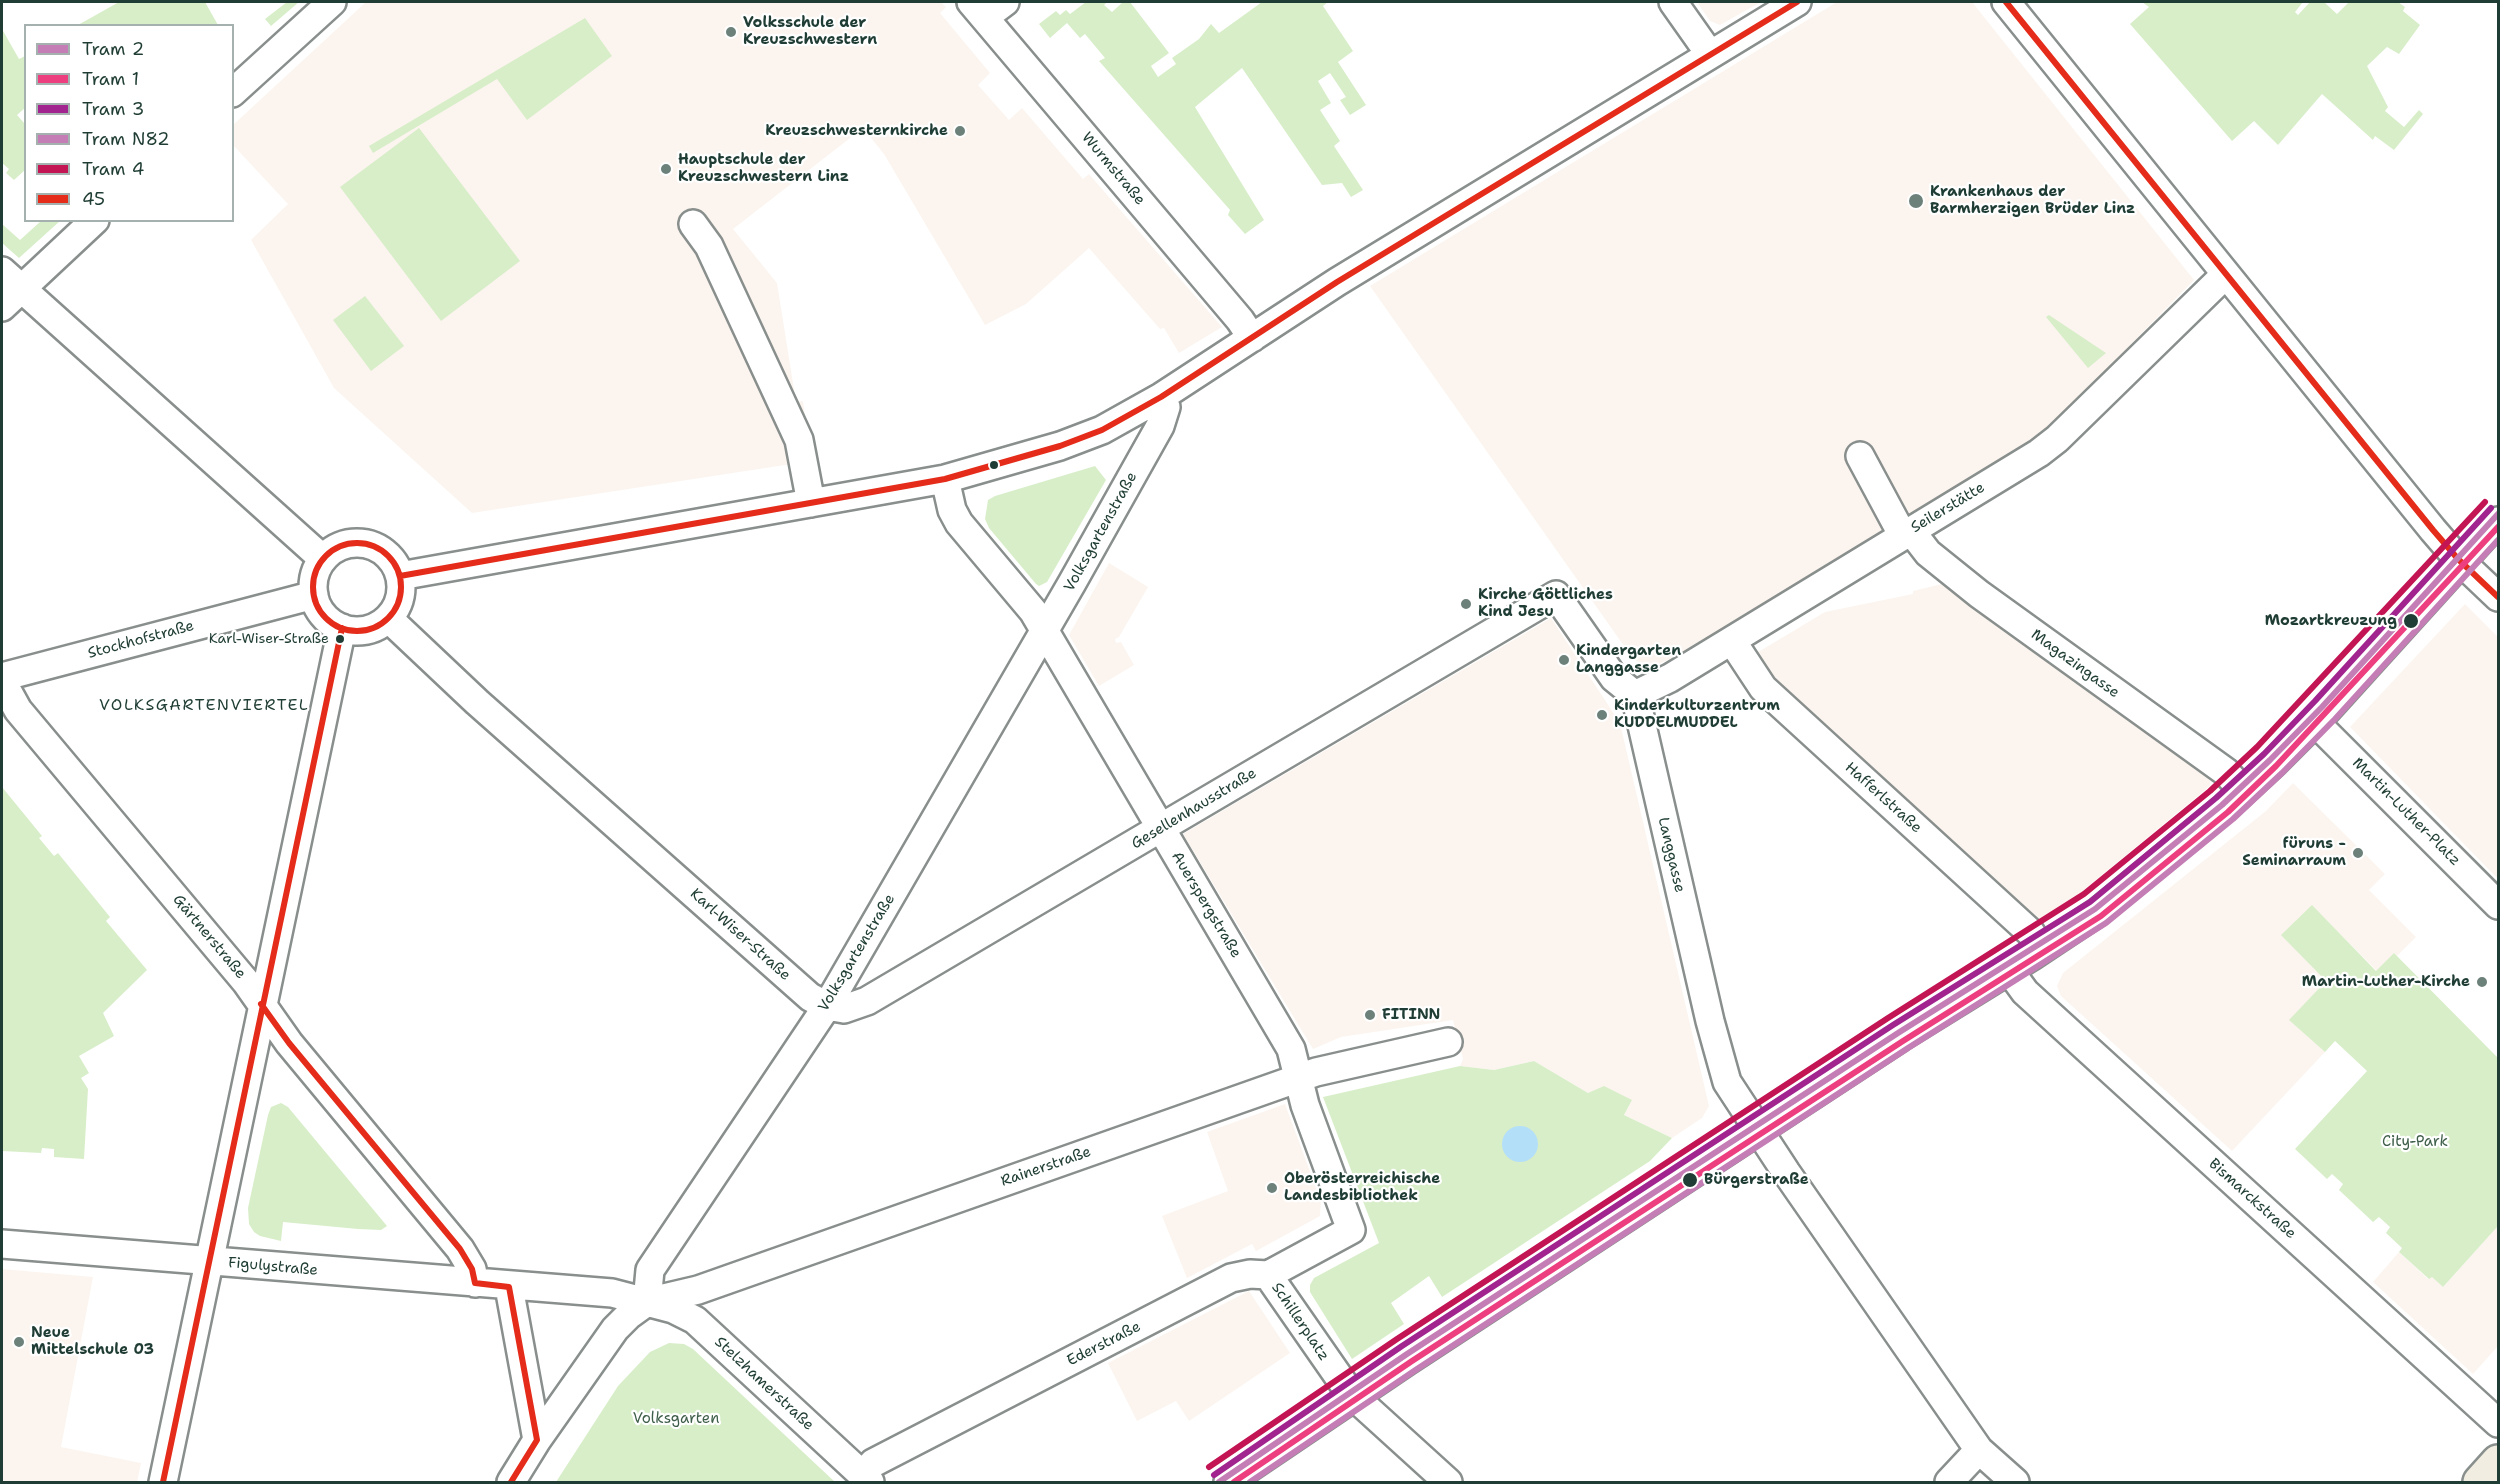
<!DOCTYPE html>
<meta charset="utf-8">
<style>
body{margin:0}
#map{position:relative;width:2500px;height:1484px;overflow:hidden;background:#fff;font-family:"Shantell Sans",sans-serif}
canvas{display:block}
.frame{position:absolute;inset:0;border:3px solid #1f3d34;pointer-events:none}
.legend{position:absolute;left:24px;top:24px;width:210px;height:198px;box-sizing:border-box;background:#fff;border:2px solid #a5b1ae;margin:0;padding:8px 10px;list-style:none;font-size:18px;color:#1f3d34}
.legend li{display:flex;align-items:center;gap:12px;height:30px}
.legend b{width:30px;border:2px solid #a5b1ae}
</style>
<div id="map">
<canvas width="2500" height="1484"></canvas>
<div class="frame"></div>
<ul class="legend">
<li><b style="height:8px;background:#c57eb5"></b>Tram 2</li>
<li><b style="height:8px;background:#ed3f80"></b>Tram 1</li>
<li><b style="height:8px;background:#a1248f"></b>Tram 3</li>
<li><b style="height:8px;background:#c57eb5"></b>Tram N82</li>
<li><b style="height:8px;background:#c31553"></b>Tram 4</li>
<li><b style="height:8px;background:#e52c1a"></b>45</li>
</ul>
</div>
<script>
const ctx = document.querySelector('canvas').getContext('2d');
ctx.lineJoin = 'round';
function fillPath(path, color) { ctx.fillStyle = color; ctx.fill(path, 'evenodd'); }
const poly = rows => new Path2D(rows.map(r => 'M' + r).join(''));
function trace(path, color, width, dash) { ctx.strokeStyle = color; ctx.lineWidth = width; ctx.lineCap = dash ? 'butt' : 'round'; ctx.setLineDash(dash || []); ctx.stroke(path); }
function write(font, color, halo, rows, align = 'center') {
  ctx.font = font + ' "Shantell Sans",sans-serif'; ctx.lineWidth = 4.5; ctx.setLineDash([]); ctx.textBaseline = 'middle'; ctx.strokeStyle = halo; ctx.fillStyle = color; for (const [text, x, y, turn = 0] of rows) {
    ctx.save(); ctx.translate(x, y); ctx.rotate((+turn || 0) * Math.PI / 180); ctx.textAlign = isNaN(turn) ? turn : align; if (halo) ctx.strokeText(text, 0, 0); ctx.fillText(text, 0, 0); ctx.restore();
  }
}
fillPath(poly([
 [366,2,941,2,946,7,940,13,990,73,978,85,1009,120,1022,108,1083,179,1089,174,1222,327,1179,353,1164,328,1160,329,1089,248,1026,304,985,325,884,154,863,128,733,229,777,283,796,402,803,401,811,461,472,513,334,388,251,240,288,204,233,145,232,126],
 [1697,2,1761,2,1720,25,1710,21],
 [1837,2,1972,2,2194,280,2041,436,1684,652,1659,664,1648,665,1636,661,1629,653,1370,286],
 [1109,563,1148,587,1119,637,1115,639,1116,643,1121,642,1134,665,1099,686,1069,635],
 [1946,583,2210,774,2210,786,2046,921,2032,919,1774,681,1755,654,1825,612,1913,594,1913,591],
 [2465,604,2498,637,2498,879,2350,727],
 [1551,618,1620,723,1709,1106,1702,1118,1672,1138,1624,1115,1632,1100,1588,1093,1534,1061,1494,1070,1460,1066,1463,1059,1453,1020,1341,1037,1313,1049,1183,834],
 [2293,783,2385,874,2369,890,2416,937,2397,956,2394,953,2377,971,2312,906,2282,935,2326,981,2290,1020,2325,1052,2232,1151,2061,996,2057,986,2063,973,2266,811],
 [1285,1104,1321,1201,1320,1216,1256,1251,1252,1244,1187,1278,1162,1216,1228,1191,1207,1132],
 [2498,1226,2498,1346,2473,1374,2373,1282,2399,1252,2428,1279,2431,1276,2443,1287],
 [2,1269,93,1277,61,1447,141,1463,137,1482,2,1482],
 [1249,1291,1290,1353,1189,1421,1176,1401,1137,1421,1108,1363]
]), '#fcf5ef');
fillPath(poly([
 [119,2,205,2,218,25,78,25],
 [287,2,299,2,271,26,265,19],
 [1086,2,1107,2,1104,5,1112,12,1123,2,1130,2,1169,53,1151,66,1158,77,1176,64,1172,58,1199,39,1211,24,1219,33,1262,2,1328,2,1323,6,1353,51,1338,62,1366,105,1350,115,1340,100,1346,97,1330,73,1318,81,1331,103,1320,110,1340,141,1334,146,1363,190,1351,197,1342,183,1322,185,1242,68,1195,107,1264,220,1245,234,1228,215,1230,210,1099,61,1105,58,1085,34,1080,38,1067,23,1050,38,1039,24,1056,11,1060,15,1066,10,1070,14],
 [2142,2,2303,2,2295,12,2298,15,2310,2,2324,2,2337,14,2349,2,2398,2,2405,7,2403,11,2420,25,2399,54,2387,47,2367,66,2388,107,2385,111,2404,127,2419,110,2423,114,2394,150,2375,136,2373,140,2322,94,2278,145,2254,121,2232,141,2130,24,2149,7],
 [585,18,612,56,527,120,497,79,373,153,369,146],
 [2,29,19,59,25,56,25,108,17,115,25,124,25,170,14,180,6,173,9,169,2,163],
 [419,128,520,261,441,321,340,187],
 [41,221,60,221,19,258,2,243,2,224,20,240],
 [365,296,404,346,371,371,333,320],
 [2049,315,2106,353,2088,368,2046,317],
 [1095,466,1106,480,1047,582,1039,586,1036,584,989,528,985,519,988,500,995,496],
 [2,787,42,836,39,838,54,856,58,853,110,917,106,921,147,970,103,1013,114,1036,79,1056,89,1073,81,1078,88,1089,84,1159,54,1157,54,1149,42,1148,41,1153,2,1151],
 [2312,905,2376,971,2394,953,2498,1058,2498,1226,2443,1287,2432,1277,2429,1279,2399,1252,2402,1248,2386,1233,2390,1227,2379,1217,2373,1222,2339,1190,2343,1184,2332,1174,2327,1179,2295,1149,2367,1071,2335,1041,2325,1052,2289,1020,2326,981,2281,935],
 [1534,1061,1588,1093,1604,1086,1632,1100,1624,1115,1672,1138,1650,1161,1442,1297,1429,1276,1391,1303,1404,1324,1352,1359,1310,1292,1310,1285,1314,1278,1379,1243,1323,1097,1460,1066,1494,1070],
 [281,1103,288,1107,387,1226,381,1230,358,1229,283,1222,281,1241,260,1236,254,1232,249,1224,248,1208,268,1115,271,1107],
 [669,1343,684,1344,693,1349,835,1482,556,1482,618,1386,650,1352]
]), '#d8eec9');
fillPath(poly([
 '1502 1144a18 18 0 1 1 36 0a18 18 0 1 1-36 0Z'
]), '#b4dff8');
const minor = poly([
 [971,2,1240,320,1252,338],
 [1673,2,1709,53],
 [2006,2,2433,530,2458,559,2498,597],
 [985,17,1005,2],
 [232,93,332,2],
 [693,224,709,246,799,440,811,503],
 [2,271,323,559],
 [2,307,95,220],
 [1860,456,1903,536],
 [1911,531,1928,553,1979,594,2226,772,2243,791],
 '313 587a44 44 0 1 1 88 0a44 44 0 1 1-88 0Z',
 [400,576,945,479,1060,446,1102,430,1161,397,1337,282,1797,2],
 [388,618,477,702,810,997,827,1006,844,1009,867,1001,1556,595,1614,678,1635,695,1710,1021,1727,1082,1786,1172,1979,1450,2015,1482],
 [1732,641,1763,688,2031,933,2041,950],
 [2,677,314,595],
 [2,681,18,710,246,982,289,1043,460,1249,472,1269,475,1283],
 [1635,695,1670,678,2039,453,2057,439,2226,274],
 [2315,722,2498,905],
 [2009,970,2025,992,2498,1423],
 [2,1244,612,1293,673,1309,695,1320,870,1482],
 [1268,1275,1350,1393,1448,1482],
 [509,1287,537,1440],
 [647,1302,650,1270,827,1006,1072,583,1160,426,1166,407,1161,397],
 [862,1475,873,1463,1231,1278,1250,1274,1268,1275,1351,1230,1305,1105,1291,1049,1033,611,959,523,952,510,945,479],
 [163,1482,342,628],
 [511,1482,537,1440,615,1329,629,1315,647,1302,698,1290,1316,1072,1448,1042],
 [1228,1482,1407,1361,1901,1037,2032,956,2098,912,2226,807,2274,763,2326,711,2498,521],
 [1949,1482,1979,1450]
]);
const major = poly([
 [2480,1482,2498,1462]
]);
trace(minor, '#898f8d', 32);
trace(major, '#898f8d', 38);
trace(minor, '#fff', 27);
trace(major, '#f1ede1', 33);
trace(poly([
 [2006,2,2433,530,2458,559,2498,597],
 '313 587a44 44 0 1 1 88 0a44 44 0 1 1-88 0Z',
 [400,576,945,479,1060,446,1102,430,1161,397,1337,282,1797,2],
 [261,1004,289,1043,460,1249,472,1269,475,1283,509,1287,537,1440,511,1482],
 [163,1482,342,628]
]), '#e52c1a', 6);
trace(poly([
 [1219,1482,1407,1354,1898,1033,2095,909,2222,805,2270,760,2322,707,2498,514]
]), '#c57eb5', 6);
trace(poly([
 [1234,1482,1412,1361,1903,1041,2101,916,2228,812,2276,766,2498,527]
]), '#ed3f80', 6);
trace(poly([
 [1214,1475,1402,1346,1893,1025,2090,902,2216,798,2264,754,2315,701,2491,508]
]), '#a1248f', 6);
trace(poly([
 [1250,1482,1417,1369,1908,1048,2106,923,2233,819,2282,773,2335,719,2498,540]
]), '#c57eb5', 6);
trace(poly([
 [1209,1467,1397,1339,1888,1018,2084,894,2210,791,2257,747,2485,502]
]), '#c31553', 6);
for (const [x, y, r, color] of [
 [731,32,6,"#6d817b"],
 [960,131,6,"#6d817b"],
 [666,169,6,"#6d817b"],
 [1916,201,8,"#6d817b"],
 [994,465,5,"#1f3d34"],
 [1466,604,6,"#6d817b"],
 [2411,621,8,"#1f3d34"],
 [340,639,5,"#1f3d34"],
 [1564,660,6,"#6d817b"],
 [1602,715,6,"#6d817b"],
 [2358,853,6,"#6d817b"],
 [2482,982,6,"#6d817b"],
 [1370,1015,6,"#6d817b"],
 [1690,1180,8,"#1f3d34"],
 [1272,1188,6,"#6d817b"],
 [19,1342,6,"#6d817b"]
]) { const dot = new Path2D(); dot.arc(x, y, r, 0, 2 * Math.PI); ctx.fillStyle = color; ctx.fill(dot); trace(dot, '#fff', 2); }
write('14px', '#1f3d34', '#fff', [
 ["Karl-Wiser-Straße",329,639]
], 'right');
write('bold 15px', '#1f3d34', '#fff', [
 ["Volksschule der",743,23],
 ["Kreuzschwestern",743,40],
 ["Kreuzschwesternkirche",948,131,"right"],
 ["Hauptschule der",678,160],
 ["Kreuzschwestern Linz",678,177],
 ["Krankenhaus der",1930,192],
 ["Barmherzigen Brüder Linz",1930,209],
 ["Kirche Göttliches",1478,595],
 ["Kind Jesu",1478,612],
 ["Kindergarten",1576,651],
 ["Langgasse",1576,668],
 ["Kinderkulturzentrum",1614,706],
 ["KUDDELMUDDEL",1614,723],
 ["füruns -",2346,844,"right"],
 ["Seminarraum",2346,861,"right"],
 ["Martin-Luther-Kirche",2470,982,"right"],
 ["FITINN",1382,1015],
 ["Oberösterreichische",1284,1179],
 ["Landesbibliothek",1284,1196],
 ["Neue",31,1333],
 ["Mittelschule 03",31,1350]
], 'left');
write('15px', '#1f3d34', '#fff', [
 ["Wurmstraße",1113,169,50],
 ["Seilerstätte",1948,508,-31],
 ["Volksgartenstraße",1101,532,-61],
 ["Stockhofstraße",141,640,-15],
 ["Magazingasse",2075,664,36],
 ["Hafferlstraße",1883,798,42],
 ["Gesellenhausstraße",1194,809,-31],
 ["Martin-Luther-Platz",2406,812,45],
 ["Langgasse",1671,855,77],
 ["Auerspergstraße",1206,905,59],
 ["Karl-Wiser-Straße",740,935,42],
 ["Gärtnerstraße",209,937,50],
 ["Volksgartenstraße",857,953,-59],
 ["Rainerstraße",1046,1167,-19],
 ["Bismarckstraße",2252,1199,42],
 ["Figulystraße",273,1267,5],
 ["Schillerplatz",1300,1322,56],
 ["Ederstraße",1104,1344,-27],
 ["Stelzhamerstraße",764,1384,43]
]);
write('bold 15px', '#1f3d34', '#fff', [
 ["Mozartkreuzung",2397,621],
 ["Bürgerstraße",1704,1180,"left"]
], 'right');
write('15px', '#3e5e49', '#fff', [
 ["City-Park",2415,1142],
 ["Volksgarten",676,1419]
]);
ctx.letterSpacing = '1.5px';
write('16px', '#1f3d34', '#fff', [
 ["VOLKSGARTENVIERTEL",204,706]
]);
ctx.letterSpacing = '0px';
</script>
